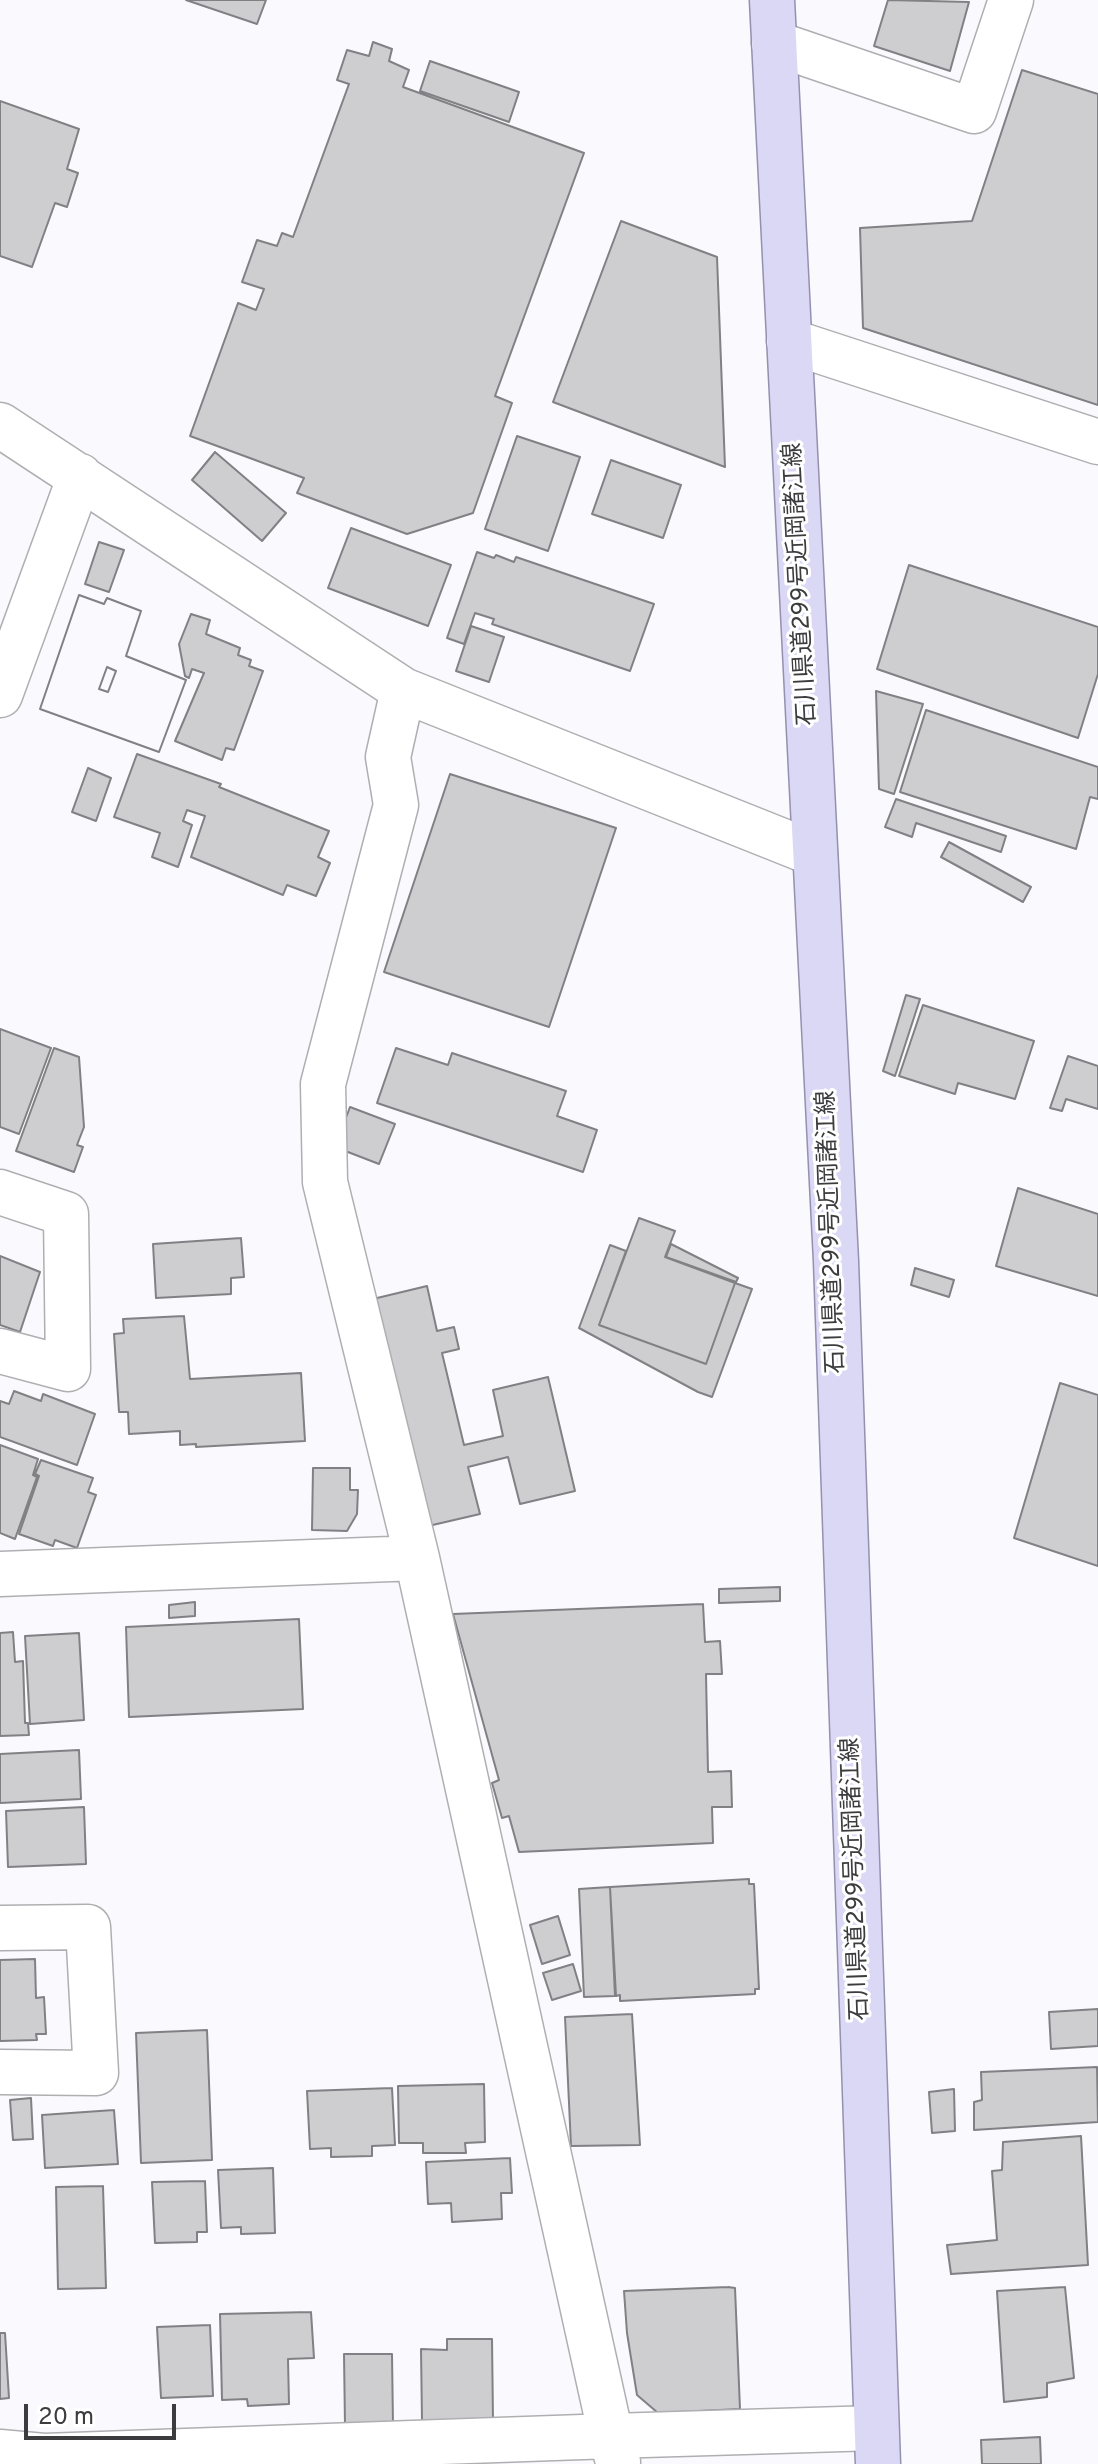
<!DOCTYPE html>
<meta charset="utf-8">
<style>
body{margin:0}
#map{position:relative;width:1098px;height:2464px;overflow:hidden;background:#faf9fd;font-family:Overpass,sans-serif}
canvas{display:block}
.scale{position:absolute;left:24px;top:2404px;width:152px;height:36px;box-sizing:border-box;border:4px solid #3c3b3d;border-top:0;padding-left:10px;font-size:24px;line-height:28px;white-space:nowrap;color:#3c3b3d;-webkit-text-stroke:6px #fff;paint-order:stroke}
</style>
<div id="map">
<canvas width="1098" height="2464"></canvas>
<div class="scale">20 m</div>
</div>
<script>
const ctx = document.querySelector('canvas').getContext('2d');
ctx.lineJoin = 'round';
function fillPath(path, color) { ctx.fillStyle = color; ctx.fill(path, 'evenodd'); }
const poly = rows => new Path2D(rows.map(r => 'M' + r).join(''));
function trace(path, color, width, dash) { ctx.strokeStyle = color; ctx.lineWidth = width; ctx.lineCap = dash ? 'butt' : 'round'; ctx.setLineDash(dash || []); ctx.stroke(path); }
function write(font, color, halo, rows, align = 'center') {
  ctx.font = font + ' Overpass,"Noto Sans JP",sans-serif'; ctx.lineWidth = 6; ctx.setLineDash([]); ctx.textBaseline = 'middle'; ctx.strokeStyle = halo; ctx.fillStyle = color; for (const [text, x, y, turn = 0] of rows) {
    ctx.save(); ctx.translate(x, y); ctx.rotate((+turn || 0) * Math.PI / 180); ctx.textAlign = isNaN(turn) ? turn : align; if (halo) ctx.strokeText(text, 0, 0); ctx.fillText(text, 0, 0); ctx.restore();
  }
}
const building = poly([
 [186,0,266,0,257,24,186,0],
 [888,0,969,2,950,71,874,46,888,0],
 [373,42,392,49,389,61,409,70,403,87,584,153,495,396,512,403,473,513,407,534,297,493,304,478,190,436,238,303,256,310,264,289,242,282,257,240,277,246,282,233,293,237,349,84,337,80,347,50,369,56,373,42],
 [430,61,519,92,509,122,420,91,430,61],
 [1022,70,1098,94,1098,405,863,328,860,228,972,221,1022,70],
 [0,101,79,129,67,169,78,173,67,207,55,203,32,267,0,256,0,101],
 [621,221,717,257,725,467,553,402,621,221],
 [517,436,580,457,548,551,485,529,517,436],
 [215,452,286,513,262,541,192,480,215,452],
 [611,460,681,485,663,538,592,514,611,460],
 [351,528,451,565,428,626,328,588,351,528],
 [99,542,124,550,109,592,85,584,99,542],
 [477,552,494,558,496,555,514,562,516,557,654,604,630,671,492,624,494,619,475,613,464,644,447,638,477,552],
 [909,565,1098,627,1098,674,1078,738,877,669,909,565],
 [79,595,104,604,107,598,141,611,126,656,186,680,159,752,40,709,79,595],
 [107,667,116,671,108,692,99,689,107,667],
 [79,595,104,604,107,598,141,611,126,656,186,680,159,752,40,709,79,595],
 [191,614,210,620,206,634,240,648,238,655,251,660,249,666,263,671,234,750,226,748,222,760,175,741,204,673,192,669,189,678,185,676,179,644,191,614],
 [471,626,504,637,489,682,456,671,471,626],
 [107,667,116,671,108,692,99,689,107,667],
 [876,691,923,704,894,794,879,789,876,691],
 [926,710,1098,767,1098,799,1090,797,1076,849,900,792,926,710],
 [137,754,221,784,219,787,329,831,318,857,330,863,316,896,287,885,283,895,191,857,205,816,187,810,183,821,192,825,178,867,152,857,160,833,114,817,137,754],
 [88,768,111,778,96,821,72,812,88,768],
 [450,774,616,828,549,1027,384,972,450,774],
 [896,799,1006,836,1001,852,916,823,912,837,885,827,896,799],
 [949,842,1031,887,1023,902,941,857,949,842],
 [906,995,920,999,895,1076,883,1071,906,995],
 [923,1005,1034,1041,1015,1099,958,1083,955,1094,899,1076,923,1005],
 [0,1029,51,1048,19,1134,0,1127,0,1029],
 [54,1048,79,1057,84,1127,77,1145,83,1147,74,1172,16,1151,54,1048],
 [396,1048,448,1065,452,1053,566,1091,557,1116,597,1130,583,1172,377,1103,396,1048],
 [1068,1056,1098,1066,1098,1109,1066,1099,1062,1111,1050,1108,1068,1056],
 [350,1107,395,1124,379,1164,335,1147,350,1107],
 [1018,1188,1098,1214,1098,1296,996,1266,1018,1188],
 [639,1218,675,1231,665,1257,735,1283,706,1364,599,1325,639,1218],
 [241,1238,244,1277,231,1278,231,1294,156,1298,153,1244,241,1238],
 [671,1244,738,1278,736,1282,666,1257,671,1244],
 [610,1245,626,1251,599,1325,706,1364,735,1283,752,1289,712,1397,698,1392,579,1328,610,1245],
 [0,1256,40,1272,20,1332,0,1325,0,1256],
 [915,1268,954,1280,949,1297,911,1285,915,1268],
 [427,1286,437,1331,454,1327,459,1349,442,1353,464,1445,503,1436,493,1390,548,1377,575,1491,520,1504,508,1457,468,1467,480,1514,424,1527,373,1299,427,1286],
 [184,1316,190,1379,301,1373,305,1441,196,1447,196,1444,180,1445,180,1431,129,1434,128,1412,119,1412,114,1334,124,1333,123,1319,184,1316],
 [1060,1383,1098,1395,1098,1566,1014,1538,1060,1383],
 [14,1391,41,1401,43,1394,95,1414,77,1465,0,1437,0,1401,9,1404,14,1391],
 [0,1445,38,1459,33,1475,37,1477,15,1539,0,1533,0,1445],
 [41,1460,93,1478,88,1492,96,1495,77,1548,55,1540,53,1546,19,1534,39,1476,35,1474,41,1460],
 [313,1468,350,1468,350,1490,358,1490,357,1514,347,1531,312,1530,313,1468],
 [780,1587,780,1601,719,1603,719,1589,780,1587],
 [195,1602,195,1616,169,1618,169,1605,195,1602],
 [703,1604,705,1642,720,1641,722,1674,706,1674,708,1772,731,1771,732,1807,712,1807,713,1843,519,1852,509,1816,502,1818,492,1783,499,1780,453,1614,703,1604],
 [299,1619,303,1709,129,1717,126,1627,299,1619],
 [13,1632,15,1662,23,1661,25,1723,28,1723,29,1735,0,1736,0,1633,13,1632],
 [79,1633,84,1720,30,1724,25,1636,79,1633],
 [79,1750,81,1799,0,1803,0,1754,79,1750],
 [84,1807,86,1864,8,1867,6,1811,84,1807],
 [749,1879,749,1884,754,1884,759,1989,755,1989,755,1994,620,2001,620,1995,616,1996,610,1887,749,1879],
 [610,1887,615,1996,584,1997,579,1889,610,1887],
 [558,1916,570,1955,542,1964,530,1925,558,1916],
 [35,1959,36,1998,44,1997,46,2034,36,2034,37,2040,0,2041,0,1960,35,1959],
 [573,1964,581,1991,552,2000,543,1973,573,1964],
 [1098,2009,1098,2046,1051,2049,1049,2012,1098,2009],
 [632,2014,640,2145,571,2146,565,2017,632,2014],
 [207,2030,212,2160,141,2163,136,2033,207,2030],
 [1097,2067,1098,2122,974,2130,974,2102,982,2100,981,2072,1097,2067],
 [484,2084,485,2142,465,2143,466,2153,423,2153,423,2143,399,2143,398,2086,484,2084],
 [392,2088,395,2145,372,2146,372,2156,331,2157,331,2148,310,2149,307,2091,392,2088],
 [954,2089,955,2131,932,2133,929,2092,954,2089],
 [31,2098,33,2139,13,2140,10,2100,31,2098],
 [114,2110,118,2164,45,2168,42,2115,114,2110],
 [1081,2136,1088,2265,951,2274,947,2245,997,2240,992,2171,1002,2170,1003,2142,1081,2136],
 [510,2158,512,2193,501,2193,502,2219,452,2222,451,2203,428,2204,426,2162,510,2158],
 [273,2168,275,2233,241,2234,241,2227,221,2228,218,2170,273,2168],
 [205,2181,207,2232,197,2232,197,2242,155,2243,152,2182,205,2181],
 [103,2186,106,2288,58,2289,56,2187,103,2186],
 [728,2287,735,2288,740,2409,658,2413,637,2395,627,2333,624,2291,728,2287],
 [1065,2287,1074,2378,1047,2383,1047,2397,1004,2402,997,2291,1065,2287],
 [311,2312,314,2358,288,2359,289,2404,248,2406,247,2399,222,2400,220,2314,311,2312],
 [210,2325,213,2396,161,2398,157,2327,210,2325],
 [0,2333,5,2333,9,2398,0,2399,0,2333],
 [447,2339,492,2339,493,2420,422,2421,421,2349,447,2350,447,2339],
 [344,2354,392,2354,393,2425,345,2426,344,2354],
 [1040,2437,1041,2464,982,2464,981,2440,1040,2437]
]);
fillPath(building, '#ceced1');
trace(building, '#818185', 2);
const minor = poly([
 [774,43,974,111,1011,0],
 [789,341,1098,442],
 [0,425,403,690,815,854],
 [403,690,388,757,396,805,323,1084,325,1182,417,1558,611,2436,876,2428],
 [0,695,80,476],
 [0,1192,66,1214,68,1369,0,1351],
 [0,1574,417,1558],
 [0,1928,88,1927,96,2073,0,2072],
 [0,2452,44,2456,611,2436,618,2462]
]);
const major = poly([
 [772,0,836,1261,878,2464]
]);
trace(minor, '#afafb2', 47);
trace(major, '#9490b0', 47);
trace(minor, '#fff', 44);
trace(major, '#dbd8f5', 44);
write('24px', '#3c3b3d', '#fff', [
 ["石川県道299号近岡諸江線",802,584,-93],
 ["石川県道299号近岡諸江線",833,1232,-92],
 ["石川県道299号近岡諸江線",857,1879,-92]
]);
</script>
